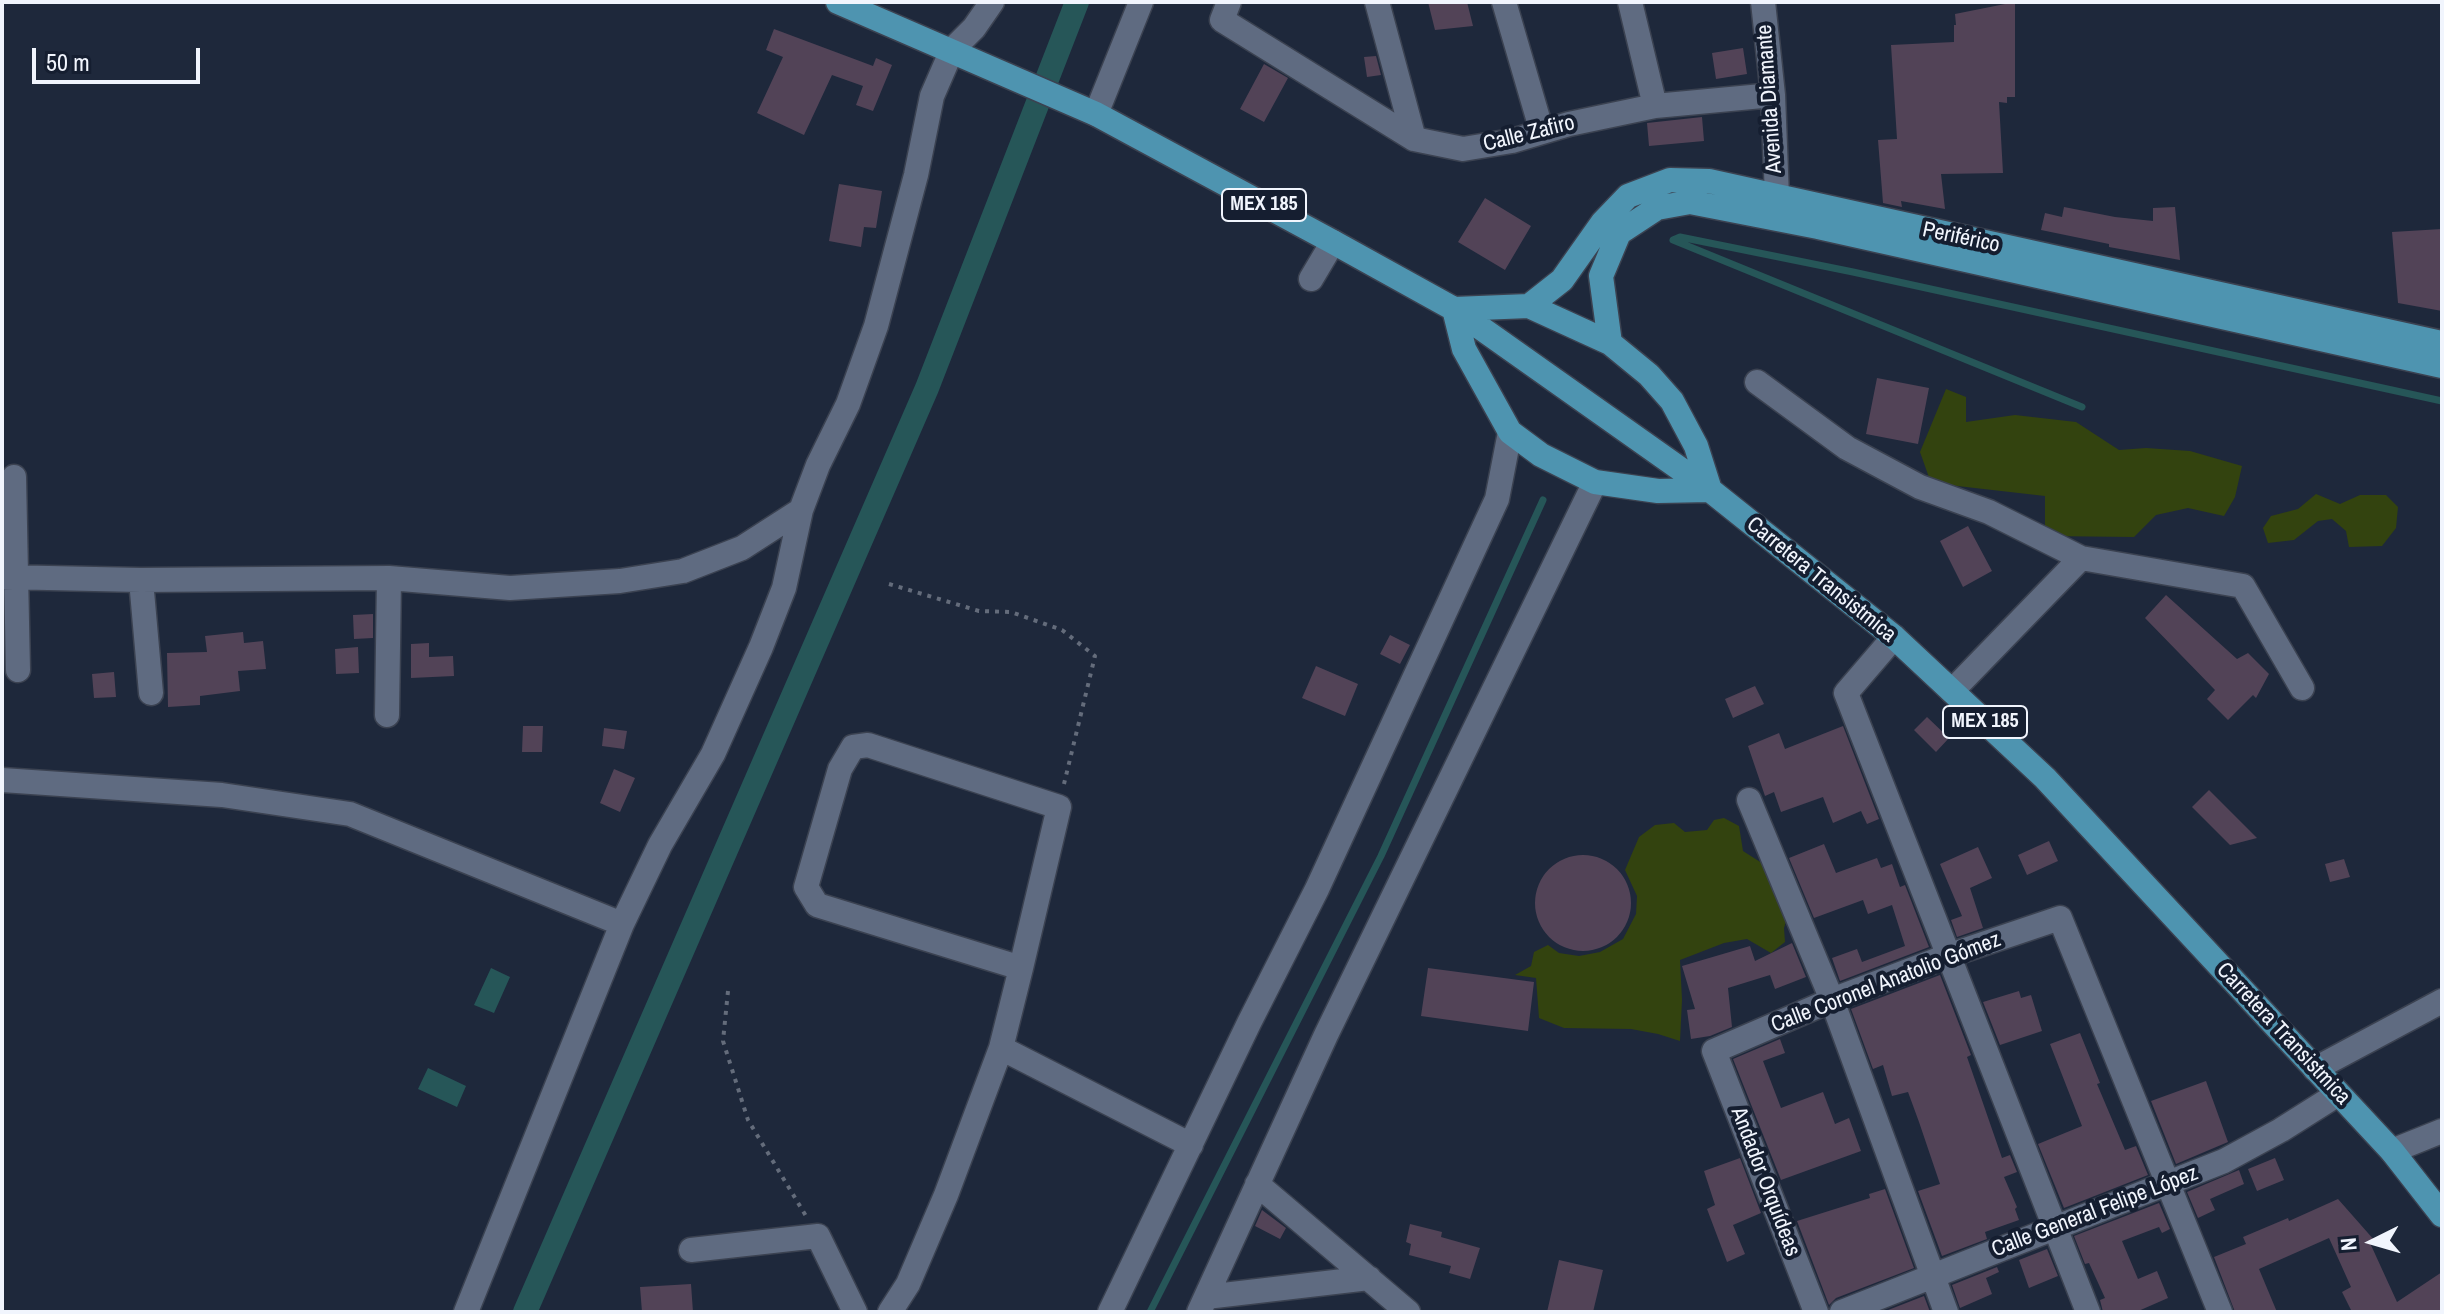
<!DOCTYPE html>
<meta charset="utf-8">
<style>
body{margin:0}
#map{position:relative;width:2444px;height:1314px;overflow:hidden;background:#1e283b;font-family:"Archivo Narrow",sans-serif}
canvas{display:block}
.frame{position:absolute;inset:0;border:4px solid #f1f5fd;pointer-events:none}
.north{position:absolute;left:2332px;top:1202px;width:80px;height:80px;-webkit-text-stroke:6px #151e30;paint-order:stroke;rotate:265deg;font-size:22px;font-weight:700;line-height:32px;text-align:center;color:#f1f5fd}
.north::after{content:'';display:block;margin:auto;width:28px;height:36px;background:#f1f5fd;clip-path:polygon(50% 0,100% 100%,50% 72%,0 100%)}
.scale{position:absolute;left:32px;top:48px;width:168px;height:36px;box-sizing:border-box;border:4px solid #f1f5fd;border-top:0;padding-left:10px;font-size:24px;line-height:28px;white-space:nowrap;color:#f1f5fd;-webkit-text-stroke:6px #151e30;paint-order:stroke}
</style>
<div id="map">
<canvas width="2444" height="1314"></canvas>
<div class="frame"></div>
<div class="north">N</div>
<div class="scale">50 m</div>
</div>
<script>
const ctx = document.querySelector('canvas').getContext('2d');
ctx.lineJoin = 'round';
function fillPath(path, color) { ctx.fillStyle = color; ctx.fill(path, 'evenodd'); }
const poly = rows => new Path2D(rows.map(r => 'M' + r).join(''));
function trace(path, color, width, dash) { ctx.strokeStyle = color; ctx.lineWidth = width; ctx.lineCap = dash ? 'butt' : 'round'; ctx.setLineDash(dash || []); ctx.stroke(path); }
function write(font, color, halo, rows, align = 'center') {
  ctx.font = font + ' "Archivo Narrow",sans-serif'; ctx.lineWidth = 8; ctx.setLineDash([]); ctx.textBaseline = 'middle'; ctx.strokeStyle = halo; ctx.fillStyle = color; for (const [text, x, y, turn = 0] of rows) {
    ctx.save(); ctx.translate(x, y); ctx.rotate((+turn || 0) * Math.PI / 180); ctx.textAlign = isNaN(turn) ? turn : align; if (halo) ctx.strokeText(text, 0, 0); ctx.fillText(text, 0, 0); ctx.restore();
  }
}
fillPath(poly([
 [1946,389,1966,397,1966,422,2015,415,2076,422,2119,450,2146,448,2190,451,2242,466,2235,497,2224,516,2188,508,2156,515,2134,537,2045,536,2045,496,1931,483,1920,452],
 [2316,494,2340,504,2360,495,2386,495,2398,507,2396,528,2382,546,2349,547,2346,531,2332,519,2318,521,2294,540,2268,543,2263,528,2271,516,2298,509],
 [1724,818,1739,826,1743,851,1765,865,1788,915,1784,928,1785,942,1771,953,1747,939,1724,943,1680,960,1682,1000,1680,1041,1658,1034,1631,1029,1564,1028,1539,1018,1536,978,1515,975,1531,966,1534,952,1548,945,1559,953,1579,956,1600,952,1623,939,1636,914,1637,896,1625,870,1639,837,1655,825,1674,823,1685,832,1707,830,1714,820]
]), '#33430f');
fillPath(poly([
 [491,968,510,977,494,1013,474,1005],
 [428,1068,466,1086,457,1107,418,1089]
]), '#265658');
trace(poly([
 [2082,407,1673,240,1680,237,1853,272,2442,401],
 [1150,1312,1381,856,1543,500]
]), '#265658', 7);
trace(poly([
 [525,1312,927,388,1077,2]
]), '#265658', 24);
fillPath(poly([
 [1428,2,1467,2,1473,26,1435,30],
 [2015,2,2015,97,2007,97,2007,103,1999,102,2003,173,1941,174,1945,209,1901,201,1902,207,1883,203,1878,140,1897,139,1891,45,1954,42,1954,25,1956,25,1955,14],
 [774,29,873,66,876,58,892,65,873,111,856,105,863,86,832,75,804,135,757,113,783,57,766,50],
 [1743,48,1747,74,1716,79,1712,53],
 [1376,56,1381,75,1367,77,1364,57],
 [1264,64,1288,78,1264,122,1240,109],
 [1702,117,1704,141,1649,146,1647,123],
 [839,184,882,191,876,228,864,227,861,247,829,241],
 [1485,198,1531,226,1505,270,1458,242],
 [2064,207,2115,217,2153,221,2153,208,2175,207,2180,260,2109,247,2109,244,2041,230,2045,213,2062,217],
 [2442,229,2442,311,2398,303,2392,232],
 [1877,378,1929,388,1918,444,1866,434],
 [1968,526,1992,571,1963,587,1940,541],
 [2166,595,2237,659,2248,653,2269,674,2256,698,2253,695,2228,720,2207,699,2215,690,2145,618],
 [373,614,373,638,354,639,353,615],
 [243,632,244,643,263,641,266,669,238,671,240,691,200,696,200,705,168,707,167,653,207,652,205,636],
 [1390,635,1410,645,1400,664,1380,654],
 [429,643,429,657,453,656,454,676,411,678,411,644],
 [358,647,359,673,336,674,335,649],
 [1316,666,1358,684,1345,716,1302,698],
 [114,672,116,697,94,698,92,674],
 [1755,686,1764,704,1733,718,1725,699],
 [1927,717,1949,738,1936,752,1914,730],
 [523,726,543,726,542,752,522,752],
 [1843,726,1879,819,1867,824,1861,811,1833,823,1823,797,1781,812,1774,792,1765,796,1748,746,1779,733,1785,749],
 [604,728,627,731,624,749,602,746],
 [614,769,635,778,620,812,600,803],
 [2209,790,2257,838,2230,845,2192,807],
 [2049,841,2058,861,2027,875,2018,855],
 [1824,844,1836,873,1877,858,1881,868,1892,864,1900,887,1905,885,1929,947,1840,981,1832,958,1857,949,1862,962,1905,946,1892,905,1868,914,1863,900,1814,918,1789,858],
 [1978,847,1992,878,1970,888,1983,928,1957,937,1951,920,1962,916,1940,864],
 '1535 903a48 48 0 1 1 96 0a48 48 0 1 1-96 0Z',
 [2344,859,2350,877,2330,882,2325,864],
 [1792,943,1806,977,1775,989,1770,975,1728,988,1732,1027,1710,1036,1691,1039,1687,1010,1695,1009,1682,966,1750,946,1755,961],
 [1428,968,1534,982,1528,1031,1421,1016],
 [1940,975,1971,1055,1967,1057,2002,1158,2010,1155,2017,1172,2004,1177,2017,1207,2015,1209,2019,1220,1985,1232,1987,1239,1942,1256,1918,1191,1940,1184,1919,1122,1908,1092,1892,1096,1883,1065,1873,1069,1851,1009],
 [2019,991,2021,998,2031,995,2042,1031,2000,1045,1983,1002],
 [2080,1033,2100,1083,2097,1084,2125,1150,2136,1146,2148,1175,2064,1208,2038,1144,2082,1126,2050,1044],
 [1780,1039,1785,1053,1763,1061,1781,1108,1823,1092,1835,1124,1849,1118,1861,1151,1781,1180,1733,1059],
 [2206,1081,2228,1142,2176,1164,2151,1101],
 [1740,1158,1761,1213,1733,1225,1745,1254,1727,1262,1707,1209,1715,1205,1704,1171],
 [2275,1158,2284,1180,2257,1191,2248,1169],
 [2239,1170,2244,1184,2210,1199,2215,1210,2198,1218,2187,1192],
 [1885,1189,1914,1268,1836,1298,1829,1305,1797,1221,1870,1198,1869,1194],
 [2338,1199,2375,1241,2370,1243,2397,1302,2442,1272,2442,1312,2352,1312,2342,1292,2351,1287,2329,1238,2259,1269,2277,1312,2235,1312,2214,1257,2246,1244,2243,1237,2288,1218,2289,1221],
 [2159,1203,2170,1229,2162,1233,2159,1227,2122,1241,2138,1279,2157,1271,2168,1298,2136,1312,2103,1312,2100,1300,2105,1298,2089,1263,2085,1264,2074,1236],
 [1262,1210,1286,1228,1280,1239,1255,1226],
 [1410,1224,1442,1232,1441,1237,1480,1248,1470,1279,1449,1273,1451,1266,1409,1255,1411,1244,1406,1242],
 [2047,1249,2058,1276,2029,1288,2019,1260],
 [1559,1260,1603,1270,1593,1312,1547,1312],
 [1997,1267,1999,1272,1986,1278,1992,1294,1960,1308,1952,1285],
 [691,1284,693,1312,642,1312,640,1287],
 [1924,1296,1930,1312,1883,1312]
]), '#524357');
const minor = poly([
 [1229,2,1222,20,1414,139,1463,149,1512,141,1569,124,1655,106,1773,95],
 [1377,2,1414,139],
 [1504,2,1542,132],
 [1630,2,1655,106],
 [1763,2,1773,95,1777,197],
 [1096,114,1141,2],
 [1311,279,1333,242],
 [1757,382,1847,448,1920,487,1989,512,2081,558],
 [14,477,18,670],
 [2,577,141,580,389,578,510,588,620,581,683,571,742,548,801,510],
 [141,580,151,693],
 [1894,637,1846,693,2088,1312],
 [1952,691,2081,558,2243,586,2302,688],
 [387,715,389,578],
 [2,780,222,795,350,814,622,924],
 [1749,800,1832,1000,1946,1312],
 [1001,1048,1191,1145],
 [2315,1069,2442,1001],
 [2392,1151,2442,1131],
 [1257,1184,1408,1312],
 [691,1250,818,1236,855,1312],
 [1206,1297,1369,1278],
 [466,1312,622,924,660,845,713,754,761,647,784,588,801,510,818,465,848,404,876,326,916,175,932,96,952,50,974,28,992,2],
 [890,1312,908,1284,946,1195,1001,1048,1021,968,1059,807,868,745,853,747,840,769,806,887,817,905,1021,968],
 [1110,1312,1249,1023,1317,889,1497,499,1510,432],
 [1199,1312,1326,1035,1595,482],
 [1816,1312,1714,1051,1832,1000,1950,955,2060,918,2220,1312],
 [1842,1312,2224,1161,2281,1130,2338,1094]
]);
const major = poly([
 [838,2,1096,114,1333,242,1454,309,1710,490,1894,637,2045,778,2392,1151,2442,1215],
 [1529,306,1562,280,1603,222,1628,196,1670,180,1709,181,2442,343],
 [1529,306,1610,343,1649,375,1672,401,1696,446,1710,490,1658,491,1595,482,1541,455,1510,432,1464,349,1454,309,1529,306],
 [1610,343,1601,276,1619,233,1657,208,1690,202,1818,227,2442,366]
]);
trace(minor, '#3b4251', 27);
trace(major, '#3b4251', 27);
trace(poly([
 [889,584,979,611,1011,612,1062,630,1095,656,1064,784],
 [728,991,723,1041,748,1120,806,1216]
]), '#646c7b', 4, [4, 6]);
trace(minor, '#5f6b81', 24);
trace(major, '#4e94b0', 24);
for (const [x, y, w] of [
 [1264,205,84],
 [1985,722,84]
]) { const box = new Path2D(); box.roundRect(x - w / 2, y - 16, w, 32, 6); ctx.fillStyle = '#151e30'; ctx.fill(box); trace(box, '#f1f5fd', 2); }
write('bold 20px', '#f1f5fd', null, [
 ["MEX 185",1264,205],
 ["MEX 185",1985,722]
]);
write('22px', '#f1f5fd', '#151e30', [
 ["Avenida Diamante",1770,99,-94],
 ["Calle Zafiro",1529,134,-14],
 ["Periférico",1961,238,12],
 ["Carretera Transistmica",1821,580,39],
 ["Calle Coronel Anatolio Gómez",1886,983,-21],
 ["Carretera Transistmica",2283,1034,47],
 ["Andador Orquídeas",1765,1182,69],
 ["Calle General Felipe López",2095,1212,-21]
]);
</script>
